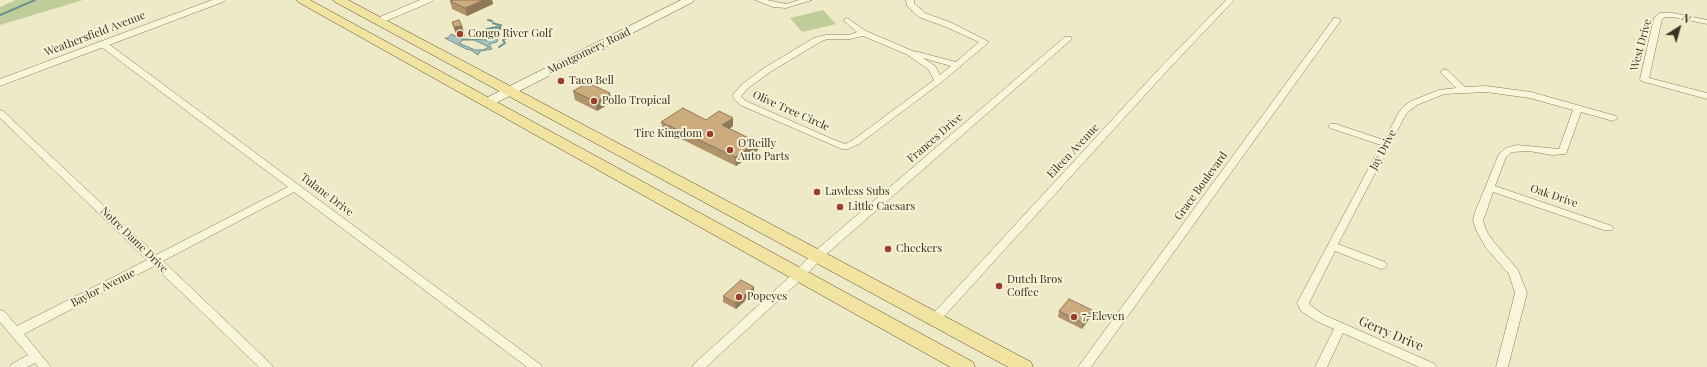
<!DOCTYPE html>
<style>
body{margin:0}
#map{position:relative;width:1707px;height:367px;overflow:hidden;background:#eee9c7;font-family:"Playfair Display",serif}
canvas{display:block}
.north{position:absolute;left:1659px;top:8px;width:40px;height:40px;-webkit-text-stroke:3px #f6f2d7;paint-order:stroke;rotate:37deg;font-size:11px;font-weight:700;line-height:16px;text-align:center;color:#3a3120}
.north::after{content:'';display:block;margin:auto;width:14px;height:18px;background:#3a3120;clip-path:polygon(50% 0,100% 100%,50% 72%,0 100%)}
</style>
<div id="map">
<canvas width="1707" height="367"></canvas>
<div class="north">N</div>
</div>
<script>
const ctx = document.querySelector('canvas').getContext('2d');
ctx.lineJoin = 'round';
function fillPath(path, color) { ctx.fillStyle = color; ctx.fill(path, 'evenodd'); }
const poly = rows => new Path2D(rows.map(r => 'M' + r).join(''));
function trace(path, color, width, dash) { ctx.strokeStyle = color; ctx.lineWidth = width; ctx.lineCap = dash ? 'butt' : 'round'; ctx.setLineDash(dash || []); ctx.stroke(path); }
function write(font, color, halo, rows, align = 'center') {
  ctx.font = font + ' "Playfair Display",serif'; ctx.lineWidth = 4; ctx.setLineDash([]); ctx.textBaseline = 'middle'; ctx.strokeStyle = halo; ctx.fillStyle = color; for (const [text, x, y, turn = 0] of rows) {
    ctx.save(); ctx.translate(x, y); ctx.rotate((+turn || 0) * Math.PI / 180); ctx.textAlign = isNaN(turn) ? turn : align; if (halo) ctx.strokeText(text, 0, 0); ctx.fillText(text, 0, 0); ctx.restore();
  }
}
fillPath(poly([
 [16,0,83,0,0,25,0,7],
 [823,10,836,24,802,32,790,18]
]), '#bfcd9a');
const water = poly([
 [497,27,500,28,497,42,489,44,492,49,480,51,478,55,471,50,466,49,445,38,448,38,451,34,462,39,488,40,494,36,488,33,494,32,497,27],
 [463,40,474,40,489,47,483,50,475,50,459,43,463,40]
]);
fillPath(water, '#a8c2bf');
trace(water, '#6e918e', 1);
trace(poly([
 [0,15,35,0],
 [488,20,492,21],
 [493,23,499,25],
 [474,33,483,32,487,29,497,27],
 [499,47,505,43,503,40,508,37,509,32,499,28,501,25]
]), '#6e918e', 2);
const minor = poly([
 [755,0,767,0,786,4,799,0,812,0,786,8,773,7,755,0],
 [906,0,914,0,914,3,925,13,952,23,989,42,943,81,859,144,848,149,842,149,740,105,732,96,741,85,764,68,814,38,826,35,849,35,857,32,843,20,847,18,866,31,915,52,918,52,956,62,979,42,946,27,919,17,907,6,906,0],
 [863,36,906,54,928,69,934,80,853,140,845,144,832,139,746,101,741,96,747,89,770,72,820,42,827,39,850,39,863,36],
 [923,58,951,66,940,75,935,66,923,58],
 [1226,0,1234,0,1165,73,939,322,935,323,931,322,929,319,931,316,1159,69,1226,0],
 [1660,13,1673,13,1707,20,1707,24,1673,17,1665,17,1662,19,1649,78,1707,93,1707,99,1641,81,1640,79,1654,18,1660,13],
 [1334,18,1337,18,1341,20,1091,367,1078,367,1334,18],
 [1065,37,1071,37,1072,39,822,258,803,278,706,367,692,367,694,364,795,272,814,252,1065,37],
 [100,42,106,42,540,364,542,367,527,367,294,192,163,261,271,364,273,367,259,367,154,266,24,334,51,367,38,367,35,363,27,367,10,367,12,364,28,355,0,322,0,310,4,311,17,326,147,260,0,118,0,110,3,111,156,255,288,187,100,46,100,42],
 [1444,69,1447,70,1465,87,1486,86,1531,92,1616,116,1618,118,1613,121,1581,112,1566,154,1552,155,1529,151,1512,152,1506,157,1495,186,1612,226,1613,228,1612,230,1604,230,1493,192,1483,221,1487,232,1494,242,1518,270,1527,293,1508,367,1496,367,1515,293,1509,274,1486,248,1477,232,1473,221,1475,212,1499,154,1506,148,1517,145,1559,149,1573,110,1530,98,1486,92,1444,94,1417,105,1409,111,1405,116,1338,244,1385,262,1387,265,1385,268,1381,269,1335,251,1309,303,1310,305,1324,315,1435,364,1437,367,1419,367,1343,333,1327,367,1315,367,1334,329,1316,321,1301,311,1297,303,1381,145,1330,128,1328,126,1330,124,1336,124,1384,140,1398,114,1403,107,1411,101,1439,90,1456,88,1440,72,1444,69]
]);
const tertiary = poly([
 [212,0,225,0,223,2,0,86,0,79,212,0],
 [420,0,433,0,431,2,381,23,375,23,373,21,375,19,420,0]
]);
const secondary = poly([
 [681,0,694,0,693,2,492,105,488,106,484,105,482,102,484,99,681,0]
]);
const primary = poly([
 [296,0,310,0,973,362,975,367,950,367,298,2,296,0],
 [333,0,348,0,1031,362,1033,367,1008,367,335,2,333,0]
]);
trace(minor, '#8a7c5c', 1);
trace(tertiary, '#8a7c5c', 1);
trace(secondary, '#6c5d3f', 1);
trace(primary, '#584930', 1);
fillPath(minor, '#f9f5da');
fillPath(tertiary, '#f9f5da');
fillPath(secondary, '#f9f5da');
fillPath(primary, '#f0e4a0');
fillPath(poly([
 [453,0,492,0,493,4,467,16,452,9,450,1],
 [452,22,462,26,465,36,458,38,455,32],
 [573,91,612,102,597,111,575,100],
 [706,120,733,126,729,129,757,142,758,150,736,166,663,130,661,122],
 [754,293,736,309,723,302,723,296],
 [1059,311,1091,316,1082,329,1058,317]
]), '#af936c');
fillPath(poly([
 [484,0,492,0,493,4,467,16,465,8],
 [462,26,465,36,458,38,454,27],
 [610,93,612,102,597,111,596,102],
 [733,118,733,126,723,133,722,125],
 [757,142,758,150,736,166,735,157],
 [754,287,754,293,736,309,735,303],
 [1092,310,1091,316,1082,329,1083,323]
]), '#8f7858');
const building = poly([
 [453,0,484,0,465,8,450,1,453,0],
 [459,20,462,26,454,27,452,22,459,20],
 [588,83,610,93,596,102,573,91,588,83],
 [683,108,706,120,719,111,733,118,722,125,757,142,735,157,661,122,683,108],
 [741,280,754,287,735,303,723,296,741,280],
 [1069,299,1092,310,1083,323,1059,311,1069,299]
]);
fillPath(building, '#ccab7d');
trace(building, '#8f7858', 1);
for (const [x, y, r, color] of [
 [460,34,4,"#993d2c"],
 [561,81,4,"#993d2c"],
 [594,101,4,"#993d2c"],
 [710,134,4,"#993d2c"],
 [730,150,4,"#993d2c"],
 [817,192,4,"#993d2c"],
 [840,207,4,"#993d2c"],
 [888,249,4,"#993d2c"],
 [999,286,4,"#993d2c"],
 [739,297,4,"#993d2c"],
 [1074,317,4,"#993d2c"]
]) { const dot = new Path2D(); dot.arc(x, y, r, 0, 2 * Math.PI); ctx.fillStyle = color; ctx.fill(dot); trace(dot, '#f6f2d7', 1.5); }
write('11px', '#3a3120', '#f6f2d7', [
 ["Weathersfield Avenue",95,34,-21],
 ["West Drive",1641,45,-75],
 ["Montgomery Road",589,51,-26],
 ["Olive Tree Circle",791,111,24],
 ["Frances Drive",935,138,-41],
 ["Jay Drive",1383,150,-62],
 ["Eileen Avenue",1073,151,-47],
 ["Grace Boulevard",1201,186,-54],
 ["Tulane Drive",327,195,37],
 ["Oak Drive",1554,196,19],
 ["Notre Dame Drive",134,240,44],
 ["Baylor Avenue",103,288,-27]
]);
write('11px', '#3a3120', '#f6f2d7', [
 ["Congo River Golf",468,34],
 ["Taco Bell",569,81],
 ["Pollo Tropical",602,101],
 ["Tire Kingdom",702,134,"right"],
 ["O'Reilly",738,144],
 ["Auto Parts",738,157],
 ["Lawless Subs",825,192],
 ["Little Caesars",848,207],
 ["Checkers",896,249],
 ["Dutch Bros",1007,280],
 ["Coffee",1007,293],
 ["Popeyes",747,297],
 ["7-Eleven",1082,317]
], 'left');
write('13px', '#3a3120', '#f6f2d7', [
 ["Gerry Drive",1391,334,23]
]);
</script>
